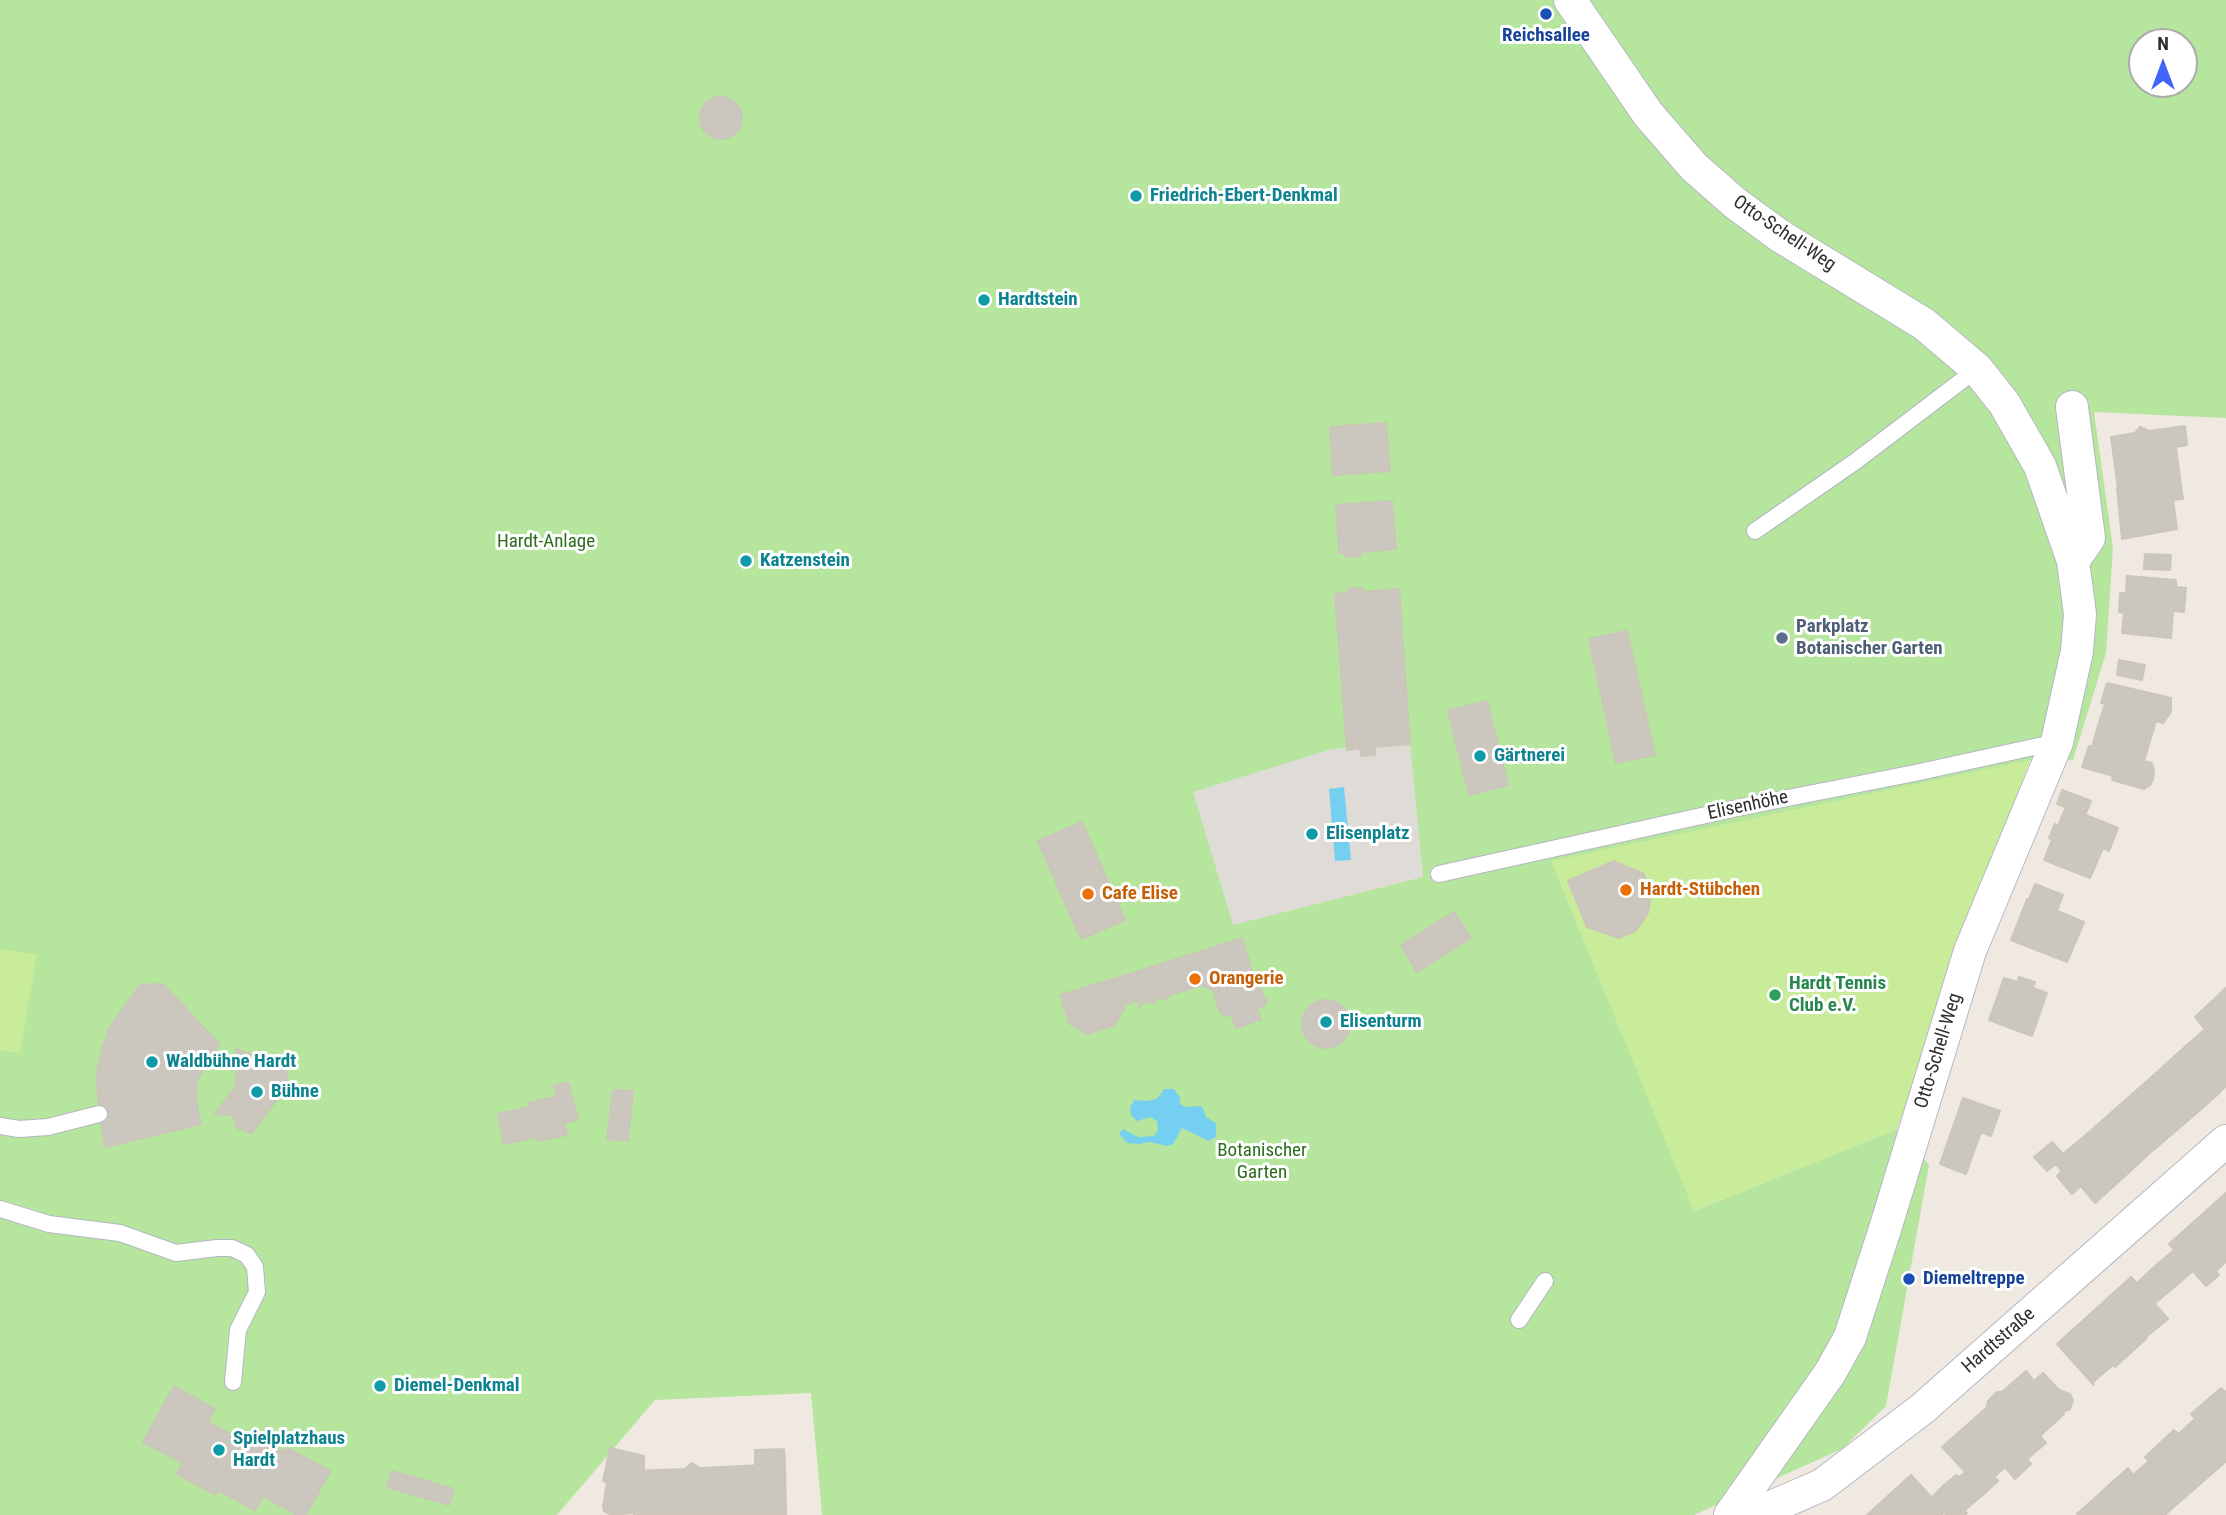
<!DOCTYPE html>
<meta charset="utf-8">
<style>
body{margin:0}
#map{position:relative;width:2226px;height:1515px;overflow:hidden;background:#efe9e1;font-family:"Roboto Condensed",sans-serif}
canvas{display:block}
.north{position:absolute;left:2128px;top:28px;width:70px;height:70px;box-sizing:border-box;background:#fff;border:2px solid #ababab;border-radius:50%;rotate:0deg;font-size:19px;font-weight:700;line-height:28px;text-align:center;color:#2e2e2e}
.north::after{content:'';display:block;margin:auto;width:24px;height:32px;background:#4264fb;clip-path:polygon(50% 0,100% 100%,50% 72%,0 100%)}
</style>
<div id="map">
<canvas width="2226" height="1515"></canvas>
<div class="north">N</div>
</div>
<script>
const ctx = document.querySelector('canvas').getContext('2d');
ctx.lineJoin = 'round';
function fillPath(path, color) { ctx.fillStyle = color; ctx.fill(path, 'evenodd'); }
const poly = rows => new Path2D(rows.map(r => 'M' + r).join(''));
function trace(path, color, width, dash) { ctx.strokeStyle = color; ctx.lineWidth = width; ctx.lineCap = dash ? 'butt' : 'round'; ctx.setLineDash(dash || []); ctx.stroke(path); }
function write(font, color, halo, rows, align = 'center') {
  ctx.font = font + ' "Roboto Condensed",sans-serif'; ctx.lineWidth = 6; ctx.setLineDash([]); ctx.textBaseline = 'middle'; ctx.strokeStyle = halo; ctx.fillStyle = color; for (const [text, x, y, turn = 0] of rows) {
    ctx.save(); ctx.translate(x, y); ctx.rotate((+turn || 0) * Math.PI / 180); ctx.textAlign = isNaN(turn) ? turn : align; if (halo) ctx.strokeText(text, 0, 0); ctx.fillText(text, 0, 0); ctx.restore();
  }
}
fillPath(poly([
 [0,0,2226,0,2226,418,2094,412,2113,548,2106,653,2073,760,2030,760,1694,1211,1897,1129,1929,1165,1886,1406,1842,1449,1694,1515,822,1515,811,1393,655,1400,557,1515,0,1515],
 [2142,42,2184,42,2184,84,2142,84]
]), '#b6e59e');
fillPath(poly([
 [2030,760,1897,1129,1694,1211,1551,861],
 [0,949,37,955,20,1053,0,1050]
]), '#c9ec9a');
fillPath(poly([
 [1410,744,1423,877,1233,925,1193,792,1332,749]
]), '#dfdcd8');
fillPath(poly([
 [1344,787,1351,860,1335,861,1329,789],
 [1164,1089,1174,1089,1180,1098,1180,1104,1185,1107,1202,1106,1206,1117,1216,1123,1216,1137,1209,1141,1182,1128,1173,1144,1168,1146,1149,1142,1139,1144,1127,1143,1119,1134,1123,1129,1138,1137,1154,1136,1158,1130,1157,1121,1150,1117,1137,1121,1131,1115,1130,1108,1134,1100,1148,1101,1158,1098]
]), '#75cff0');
const building = poly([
 '700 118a21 21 0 1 1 42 0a21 21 0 1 1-42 0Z',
 [1386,423,1390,471,1333,475,1330,427,1386,423],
 [2185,426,2187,445,2176,447,2180,479,2118,488,2111,437,2135,433,2140,427,2149,431,2185,426],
 [2180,479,2183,499,2173,500,2177,529,2122,539,2117,488,2180,479],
 [1392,501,1396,549,1360,552,1361,556,1346,557,1345,553,1339,553,1336,505,1392,501],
 [2145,554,2171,555,2170,570,2144,569,2145,554],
 [2127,576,2176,580,2176,587,2186,588,2184,612,2173,611,2171,638,2122,633,2124,613,2119,612,2120,593,2126,593,2127,576],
 [1363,588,1363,592,1399,589,1410,744,1375,747,1375,755,1361,756,1360,748,1347,750,1335,594,1348,593,1348,589,1363,588],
 [1627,631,1655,755,1616,763,1589,639,1627,631],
 [2119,660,2145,665,2142,680,2117,675,2119,660],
 [2107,683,2171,698,2171,712,2163,723,2156,721,2150,741,2098,726,2105,704,2101,703,2107,683],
 [1487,701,1508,785,1469,795,1448,711,1487,701],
 [2098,726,2150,741,2144,761,2152,763,2154,771,2153,779,2150,785,2144,789,2112,780,2113,776,2082,767,2089,746,2092,747,2098,726],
 [2062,790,2091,801,2085,815,2057,804,2062,790],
 [2066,807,2118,828,2109,851,2103,848,2090,878,2044,860,2052,840,2049,838,2055,824,2058,826,2066,807],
 [1082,822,1125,920,1081,939,1038,841,1082,822],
 [1614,861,1644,874,1650,891,1650,902,1648,913,1640,925,1635,931,1619,938,1587,927,1568,881,1614,861],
 [2035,884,2063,895,2057,911,2029,899,2035,884],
 [2027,899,2055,910,2039,951,2011,940,2027,899],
 [2055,910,2084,922,2067,962,2039,951,2055,910],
 [1454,912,1471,938,1417,972,1401,945,1454,912],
 [1242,938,1253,974,1255,972,1264,998,1267,1000,1264,1006,1257,1007,1261,1019,1236,1028,1232,1015,1227,1016,1220,1012,1213,990,1202,985,1167,996,1168,998,1165,999,1164,997,1154,1000,1155,1003,1152,1003,1152,1001,1141,1004,1140,1007,1130,974,1242,938],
 [1130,974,1138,1000,1123,1005,1124,1008,1115,1025,1087,1034,1070,1024,1060,995,1130,974],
 [2019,977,2035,982,2033,988,2047,993,2032,1036,1989,1020,2004,978,2017,982,2019,977],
 [163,984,220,1045,209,1056,197,1081,196,1099,201,1124,105,1147,98,1097,97,1072,102,1049,110,1027,140,985,163,984],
 [2226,988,2226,1054,2195,1017,2226,988],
 '1302 1024a24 24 0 1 1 48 0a24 24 0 1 1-48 0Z',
 [2204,1030,2226,1054,2226,1086,2216,1096,2178,1053,2204,1030],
 [236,1049,286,1068,287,1082,279,1097,252,1133,237,1128,233,1115,215,1114,235,1087,238,1067,236,1049],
 [2178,1053,2216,1096,2184,1124,2146,1082,2178,1053],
 [568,1082,578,1119,564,1123,554,1086,568,1082],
 [2146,1082,2184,1124,2151,1152,2114,1110,2146,1082],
 [613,1090,633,1091,628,1141,607,1139,613,1090],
 [557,1096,567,1135,538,1141,538,1137,504,1144,498,1114,530,1107,529,1103,557,1096],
 [1963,1098,2000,1111,1991,1136,1981,1132,1966,1174,1940,1164,1963,1098],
 [2114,1110,2151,1152,2125,1176,2087,1134,2114,1110],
 [2087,1134,2125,1176,2095,1203,2081,1186,2072,1194,2057,1176,2062,1171,2056,1164,2047,1171,2034,1157,2052,1142,2063,1154,2087,1134],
 [2226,1193,2226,1262,2216,1271,2219,1275,2206,1286,2169,1244,2226,1193],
 [2174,1250,2193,1271,2173,1288,2154,1267,2174,1250],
 [2154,1267,2173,1288,2154,1304,2136,1284,2154,1267],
 [2131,1277,2168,1319,2146,1337,2147,1338,2115,1367,2113,1365,2093,1382,2094,1385,2057,1344,2131,1277],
 [2026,1371,2034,1381,2043,1373,2059,1390,2070,1394,2073,1401,2070,1409,2063,1412,2064,1414,2040,1436,2046,1443,2027,1459,1984,1410,1987,1407,1988,1401,1997,1392,2002,1392,2026,1371],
 [174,1386,215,1409,208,1422,251,1445,256,1436,284,1452,287,1448,330,1471,306,1515,297,1515,263,1496,255,1510,218,1490,216,1495,177,1474,183,1463,143,1442,174,1386],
 [2221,1388,2226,1392,2226,1461,2223,1464,2188,1425,2195,1419,2191,1414,2221,1388],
 [1984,1410,2031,1464,2015,1479,2005,1467,1994,1477,1998,1481,1985,1493,1942,1447,1984,1410],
 [2188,1425,2223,1464,2176,1505,2142,1467,2149,1461,2145,1457,2174,1430,2179,1434,2188,1425],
 [610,1448,644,1456,644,1471,632,1471,633,1489,603,1481,610,1448],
 [784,1449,785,1464,755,1466,755,1450,784,1449],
 [692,1463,700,1468,785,1464,786,1515,634,1515,632,1471,685,1469,692,1463],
 [2142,1467,2176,1505,2165,1515,2077,1514,2128,1468,2133,1475,2142,1467],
 [392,1471,454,1489,449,1505,387,1487,392,1471],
 [1966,1472,1985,1493,1965,1510,1943,1486,1956,1475,1959,1477,1966,1472],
 [1911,1475,1945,1512,1941,1515,1867,1515,1911,1475],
 [607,1482,633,1489,634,1513,611,1515,604,1511,603,1507,607,1482],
 [1943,1486,1967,1513,1964,1515,1946,1515,1932,1497,1943,1486]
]);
fillPath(building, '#cbc7bf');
trace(building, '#cbc5ba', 2);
const service = poly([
 [1755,531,1856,461,1977,369],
 [1439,874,1742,807,1915,773,2057,742],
 [0,1126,19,1129,48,1127,99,1114],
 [0,1209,49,1224,120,1233,176,1253,217,1248,232,1248,247,1255,255,1267,257,1292,238,1330,233,1382],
 [1519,1320,1545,1281]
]);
const minor = poly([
 [1570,0,1648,114,1694,167,1735,203,1780,236,1924,324,1977,369,2004,403,2040,466,2073,561,2080,614,2077,651,2057,742,1970,951,1885,1229,1850,1337,1830,1373,1730,1515],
 [2072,407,2089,538,2073,561],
 [1753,1515,1822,1485,1922,1409,2226,1141]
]);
trace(service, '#b4b7c1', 18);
trace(minor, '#b4b7c1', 34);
trace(service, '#fff', 16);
trace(minor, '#fff', 32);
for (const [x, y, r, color] of [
 [1546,14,7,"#1a4fb4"],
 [1136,196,7,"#0f9aa8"],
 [984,300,7,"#0f9aa8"],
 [746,561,7,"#0f9aa8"],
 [1782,638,7,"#5c6f8a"],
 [1480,756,7,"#0f9aa8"],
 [1312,834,7,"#0f9aa8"],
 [1626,890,7,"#e8710a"],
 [1088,894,7,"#e8710a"],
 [1195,979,7,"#e8710a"],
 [1775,995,7,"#2e9e5b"],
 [1326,1022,7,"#0f9aa8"],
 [152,1062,7,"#0f9aa8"],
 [257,1092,7,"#0f9aa8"],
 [1909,1279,7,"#1a4fb4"],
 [380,1386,7,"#0f9aa8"],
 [219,1450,7,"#0f9aa8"]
]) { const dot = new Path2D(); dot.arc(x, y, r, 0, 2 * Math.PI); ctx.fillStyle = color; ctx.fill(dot); trace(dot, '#fff', 2.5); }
write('bold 19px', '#164399', '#fff', [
 ["Reichsallee",1546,36],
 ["Diemeltreppe",1923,1279,"left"]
]);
write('bold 19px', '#0d838f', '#fff', [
 ["Friedrich-Ebert-Denkmal",1150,196],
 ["Hardtstein",998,300],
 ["Katzenstein",760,561],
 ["Gärtnerei",1494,756],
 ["Elisenplatz",1326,834],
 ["Elisenturm",1340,1022],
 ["Waldbühne Hardt",166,1062],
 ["Bühne",271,1092],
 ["Diemel-Denkmal",394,1386],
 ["Spielplatzhaus",233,1439],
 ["Hardt",233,1461]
], 'left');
write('19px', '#2e2e2e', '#fff', [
 ["Otto-Schell-Weg",1784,234,34],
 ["Elisenhöhe",1748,806,-12],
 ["Otto-Schell-Weg",1939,1051,-73],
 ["Hardtstraße",1999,1341,-41]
]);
write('19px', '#2c6e1b', '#fff', [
 ["Hardt-Anlage",546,542],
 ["Botanischer",1262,1151],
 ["Garten",1262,1173]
]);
write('bold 19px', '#4e5e75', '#fff', [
 ["Parkplatz",1796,627],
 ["Botanischer Garten",1796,649]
], 'left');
write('bold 19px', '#c56008', '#fff', [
 ["Hardt-Stübchen",1640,890],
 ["Cafe Elise",1102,894],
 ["Orangerie",1209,979]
], 'left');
write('bold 19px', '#27864d', '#fff', [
 ["Hardt Tennis",1789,984],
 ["Club e.V.",1789,1006]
], 'left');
</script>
